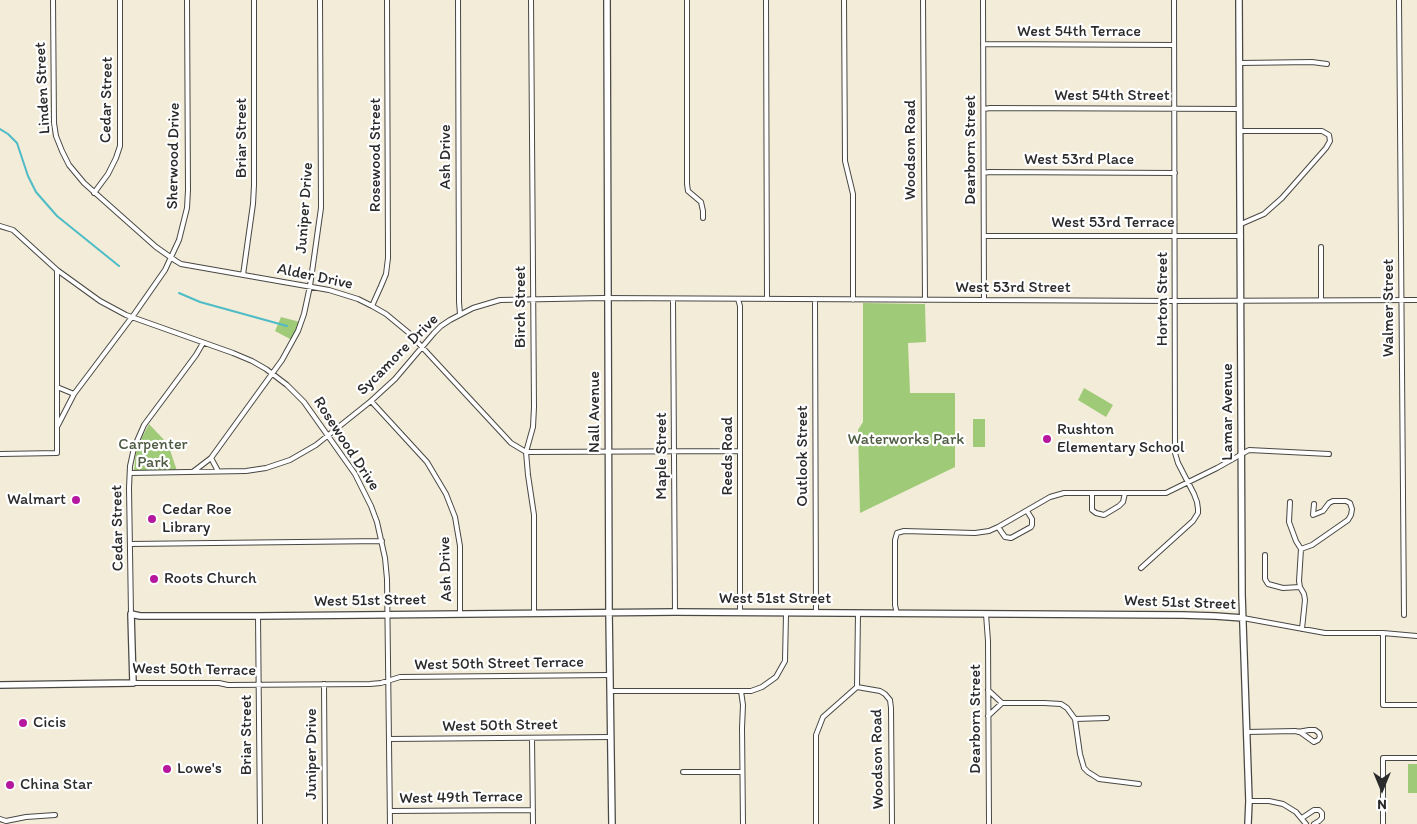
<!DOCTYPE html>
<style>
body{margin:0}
#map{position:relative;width:1417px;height:824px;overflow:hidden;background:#f2ecd8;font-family:Itim,sans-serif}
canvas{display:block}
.north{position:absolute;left:1357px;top:764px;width:50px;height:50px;-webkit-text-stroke:4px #fff;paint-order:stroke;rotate:180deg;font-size:14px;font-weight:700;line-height:20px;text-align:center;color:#2b2b2b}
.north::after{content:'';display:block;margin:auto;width:18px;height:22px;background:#2b2b2b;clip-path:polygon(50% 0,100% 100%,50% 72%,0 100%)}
</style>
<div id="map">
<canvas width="1417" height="824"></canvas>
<div class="north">N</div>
</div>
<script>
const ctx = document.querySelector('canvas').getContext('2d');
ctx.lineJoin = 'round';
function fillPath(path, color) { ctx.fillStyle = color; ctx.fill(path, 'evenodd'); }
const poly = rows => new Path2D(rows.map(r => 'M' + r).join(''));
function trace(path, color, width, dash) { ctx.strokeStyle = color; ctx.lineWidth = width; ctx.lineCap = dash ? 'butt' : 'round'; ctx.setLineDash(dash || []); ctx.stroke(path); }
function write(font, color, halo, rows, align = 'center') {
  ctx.font = font + ' Itim,sans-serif'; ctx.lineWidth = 4.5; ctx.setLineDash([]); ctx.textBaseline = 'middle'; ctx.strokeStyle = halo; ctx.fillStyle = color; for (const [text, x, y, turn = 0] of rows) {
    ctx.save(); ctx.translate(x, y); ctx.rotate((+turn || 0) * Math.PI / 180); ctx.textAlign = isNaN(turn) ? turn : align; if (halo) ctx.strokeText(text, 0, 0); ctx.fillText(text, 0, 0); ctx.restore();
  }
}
fillPath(poly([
 [863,303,925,304,926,342,908,343,910,393,955,393,955,467,860,513,858,430,863,422],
 [281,317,300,322,292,340,275,331],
 [1084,388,1113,405,1106,417,1078,400],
 [973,419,985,419,985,447,973,447],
 [149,424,168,444,177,471,134,472,136,449],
 [1408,764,1417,764,1417,793,1408,793]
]), '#9fca77');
trace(poly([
 [0,129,8,134,17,143,28,176,36,192,57,216,119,266],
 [179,293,200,302,287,326]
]), '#4ebcc6', 2);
const street = poly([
 [53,0,54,123,56,136,62,151,69,165,84,183,156,247,176,261,181,264,329,290,358,299,372,306,386,314,409,333,511,443,526,452,740,451],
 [458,0,459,302,460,314],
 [531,0,534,407,533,427,526,452,528,475,534,515,534,613],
 [687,0,687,184,688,191,701,202,703,211,703,218],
 [766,0,767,299],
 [844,0,845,161,853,194,853,300],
 [923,0,925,300],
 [983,0,984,300],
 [1399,0,1404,615],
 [983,44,1174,45],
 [1240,63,1312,62,1327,64],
 [984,109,990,108,1240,109],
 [1241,131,1322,131,1329,135,1330,141,1326,148,1282,198,1264,214,1241,224],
 [984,173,989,172,1175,173],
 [94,193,108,174,116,158,120,146,120,0],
 [0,226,13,230,57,270,100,301,126,315,233,353,252,361,266,369,287,385,304,402,355,474,371,506,377,522,385,558,387,579,390,824],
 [984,236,1241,236],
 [1321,247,1321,300],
 [243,275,253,204,254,185,254,0],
 [673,299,675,612],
 [738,299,740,306,740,613],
 [815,299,816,613],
 [372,306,381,286,386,274,388,258,387,0],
 [57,387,74,394],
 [371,401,427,462,446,494,455,517,460,546,460,614],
 [58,425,74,394,135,313,165,270,179,240,187,208,188,190,187,0],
 [0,454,57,453,57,270],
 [211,458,218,471],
 [194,471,211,458,282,360,298,331,304,314,310,286,321,208,320,0],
 [130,473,246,471,266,468,290,460,316,445,371,401,395,379,434,333,441,326,450,320,473,308,500,300,604,298,1175,301,1417,300],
 [1092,493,1092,510,1096,513,1104,515,1119,506,1123,502,1125,493],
 [1290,502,1289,522,1296,541,1301,549,1299,581,1300,587,1304,594,1305,600,1302,629],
 [998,527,1005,537,1011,538,1031,527,1032,525,1032,519,1027,511],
 [130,544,382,541],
 [1301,549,1312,545,1348,520,1351,515,1352,509,1350,503,1346,501,1333,501,1329,503,1323,511,1313,515,1314,504],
 [1265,555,1265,579,1268,584,1283,588,1300,587],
 [1141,568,1193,521,1198,513,1198,509,1197,502,1194,494,1178,463,1175,453,1174,0],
 [131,614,129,488,130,466,134,448,144,425,196,355,203,343],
 [897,614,895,605,895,540,897,533,904,531,975,533,989,531,998,527,1050,497,1064,493,1166,493,1217,468,1249,450,1329,454],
 [986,614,988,641,989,824],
 [258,616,260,824],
 [1243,618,1325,633,1383,633,1417,636],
 [1383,633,1383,705,1417,705],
 [133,683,219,683,228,685,370,684,381,683,400,677,610,675],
 [324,684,325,824],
 [857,687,880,691,885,694,890,700,891,708,892,824],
 [988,690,1002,703,1044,703,1061,704,1067,708,1075,719,1080,754,1084,768,1088,772,1099,779,1139,784],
 [611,691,751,691,762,687,776,677,785,661,786,614],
 [741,691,743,705,742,728,743,824],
 [988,716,1002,703],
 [1075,719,1107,718],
 [1247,732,1295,731,1300,732,1314,742,1318,740,1320,737,1319,733,1315,730,1309,730,1298,732],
 [532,738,533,824],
 [389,739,611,737],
 [683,772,742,772],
 [1249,801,1269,801,1283,804,1296,812,1306,824],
 [390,811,533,810],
 [1302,818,1314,810,1319,810,1322,813,1322,818,1319,821,1314,824],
 [0,819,6,821,26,817,55,815],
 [816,824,816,735,823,717,857,687,858,613],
 [1383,824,1383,758,1417,758]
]);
const secondary = poly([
 [607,0,609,612,612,824],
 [1239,0,1242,595,1249,801,1248,824],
 [0,685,133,683,131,614,140,616,258,616,675,612,1183,615,1215,616,1243,618]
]);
trace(street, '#494845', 6);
trace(secondary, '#494845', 8);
trace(street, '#fff', 4);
trace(secondary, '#fff', 5.5);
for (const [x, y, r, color] of [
 [1047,439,5,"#b5179e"],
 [76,500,5,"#b5179e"],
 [152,519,5,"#b5179e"],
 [154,579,5,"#b5179e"],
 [23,723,5,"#b5179e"],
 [167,769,5,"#b5179e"],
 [10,785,5,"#b5179e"]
]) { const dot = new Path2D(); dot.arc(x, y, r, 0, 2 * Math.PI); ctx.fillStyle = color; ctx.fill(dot); trace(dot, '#fff', 2); }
write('16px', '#2b2b2b', '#fff', [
 ["West 54th Terrace",1079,32],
 ["Linden Street",43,88,-93],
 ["West 54th Street",1112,96],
 ["Cedar Street",107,100,-89],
 ["Briar Street",242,138,-90],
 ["Woodson Road",911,150,-90],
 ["Dearborn Street",971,150,-90],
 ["Rosewood Street",376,155,-90],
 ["Sherwood Drive",174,156,-89],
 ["Ash Drive",446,157,-90],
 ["West 53rd Place",1079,160],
 ["Juniper Drive",305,208,-86],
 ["West 53rd Terrace",1113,223],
 ["Alder Drive",315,277,12],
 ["West 53rd Street",1013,288],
 ["Horton Street",1163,299,-90],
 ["Birch Street",521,307,-90],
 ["Walmer Street",1389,308,-90],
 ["Sycamore Drive",398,355,-45],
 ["Nall Avenue",595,412,-90],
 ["Lamar Avenue",1228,412,-90],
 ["Rosewood Drive",346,444,57],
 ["Maple Street",662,456,-90],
 ["Reeds Road",728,456,-90],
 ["Outlook Street",803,456,-90],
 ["Cedar Street",118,528,-91],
 ["Ash Drive",446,569,-92],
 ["West 51st Street",775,599],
 ["West 51st Street",370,601,-1],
 ["West 51st Street",1180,603,2],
 ["West 50th Street Terrace",499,664,-1],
 ["West 50th Terrace",194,670,1],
 ["Dearborn Street",976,719,-90],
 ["West 50th Street",500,726,-1],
 ["Briar Street",247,735,-90],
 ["Juniper Drive",312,754,-90],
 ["Woodson Road",878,759,-91],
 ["West 49th Terrace",461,798,-1]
]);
write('16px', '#2b2b2b', '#fff', [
 ["Rushton",1057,430],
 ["Elementary School",1057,448],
 ["Walmart",66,500,"right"],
 ["Cedar Roe",162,510],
 ["Library",162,528],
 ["Roots Church",164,579],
 ["Cicis",33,723],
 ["Lowe's",177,769],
 ["China Star",20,785]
], 'left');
write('16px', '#4e5b42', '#fff', [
 ["Waterworks Park",906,440],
 ["Carpenter",153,445],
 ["Park",153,463]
]);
</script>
